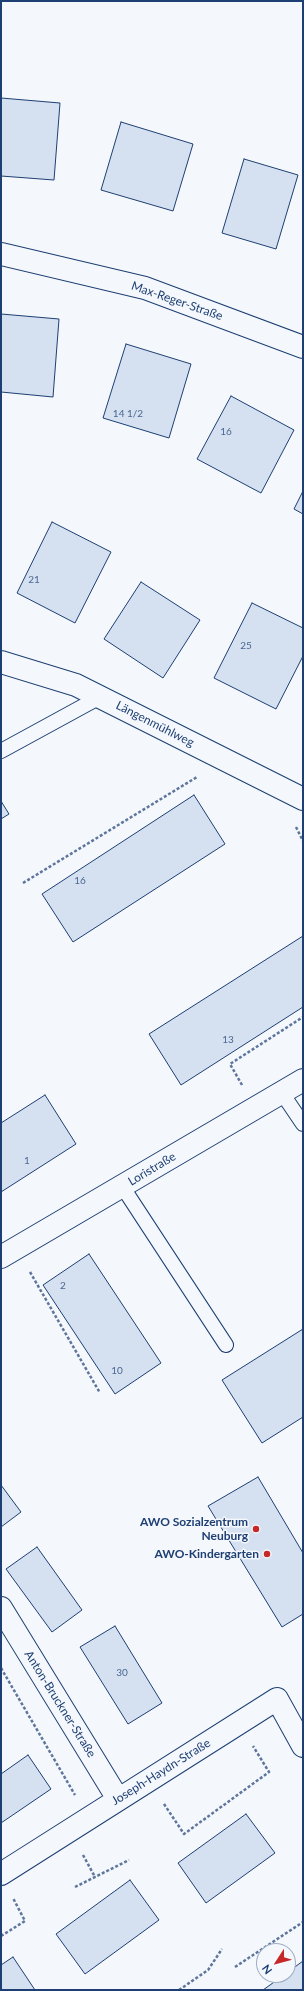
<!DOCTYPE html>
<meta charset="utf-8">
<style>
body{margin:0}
#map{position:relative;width:304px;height:1991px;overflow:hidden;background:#f4f7fb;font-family:Lato,sans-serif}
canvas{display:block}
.frame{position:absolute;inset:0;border:2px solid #1d3f73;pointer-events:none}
.north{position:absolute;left:256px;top:1943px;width:40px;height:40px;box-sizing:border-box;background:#f4f7fb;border:1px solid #9eadc5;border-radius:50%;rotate:234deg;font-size:11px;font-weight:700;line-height:16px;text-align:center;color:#1d3f73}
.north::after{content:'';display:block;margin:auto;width:14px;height:18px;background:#c62828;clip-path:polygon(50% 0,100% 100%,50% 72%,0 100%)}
</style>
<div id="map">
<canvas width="304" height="1991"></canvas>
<div class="frame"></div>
<div class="north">N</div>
</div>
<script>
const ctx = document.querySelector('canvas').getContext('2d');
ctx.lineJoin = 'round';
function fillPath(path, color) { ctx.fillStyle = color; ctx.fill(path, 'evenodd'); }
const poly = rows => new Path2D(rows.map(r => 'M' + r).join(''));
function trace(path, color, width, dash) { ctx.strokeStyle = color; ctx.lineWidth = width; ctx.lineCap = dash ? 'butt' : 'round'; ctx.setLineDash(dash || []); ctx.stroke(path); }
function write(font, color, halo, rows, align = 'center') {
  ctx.font = font + ' Lato,sans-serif'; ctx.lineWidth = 3; ctx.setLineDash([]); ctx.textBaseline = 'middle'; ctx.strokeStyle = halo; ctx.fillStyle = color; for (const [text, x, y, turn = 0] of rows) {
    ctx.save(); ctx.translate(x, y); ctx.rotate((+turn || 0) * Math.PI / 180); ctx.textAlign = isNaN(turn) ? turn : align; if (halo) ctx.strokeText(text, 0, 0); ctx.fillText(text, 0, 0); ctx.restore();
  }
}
const building = poly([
 [1,98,60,103,54,180,1,176,1,98],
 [121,122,193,144,173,211,101,190,121,122],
 [244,159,298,175,276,249,222,233,244,159],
 [1,314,59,319,53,397,1,392,1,314],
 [126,344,191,364,169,438,103,418,126,344],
 [231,396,294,430,261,493,197,459,231,396],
 [303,491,303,514,294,509,303,491],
 [52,522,111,552,75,623,17,593,52,522],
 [141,582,200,620,163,678,104,639,141,582],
 [252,603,303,628,303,656,276,709,214,678,252,603],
 [194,795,225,844,73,942,42,894,194,795],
 [1,801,9,814,1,819,1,801],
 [303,936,303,1007,181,1085,149,1034,303,936],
 [45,1095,76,1144,1,1192,1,1123,45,1095],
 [89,1254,161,1363,115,1394,43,1285,89,1254],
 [303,1329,303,1417,262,1443,222,1380,303,1329],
 [258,1477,303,1553,303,1614,282,1627,208,1506,258,1477],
 [1,1485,21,1512,1,1527,1,1485],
 [37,1547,82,1610,52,1632,6,1569,37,1547],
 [115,1626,162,1703,128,1724,80,1647,115,1626],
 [28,1755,51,1789,1,1823,1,1774,28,1755],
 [246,1814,275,1853,206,1903,178,1863,246,1814],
 [130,1880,159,1920,85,1974,56,1934,130,1880],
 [13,1957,35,1990,1,1990,1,1965,13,1957],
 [303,1961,303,1990,263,1990,284,1975,288,1975,288,1972,303,1961]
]);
fillPath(building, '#d5e0f0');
trace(building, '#1d3f73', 1);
const lane = poly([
 [1,751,100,697],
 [282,1093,303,1124],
 [122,1186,226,1345]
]);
const street = poly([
 [1,254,145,288,303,347],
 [1,662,76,685,303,799],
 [1,1257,303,1080],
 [1,1608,118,1799],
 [1,1874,277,1699,303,1746]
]);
trace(lane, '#1d3f73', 16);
trace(street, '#1d3f73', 24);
trace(poly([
 [296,827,303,841],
 [23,883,197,777],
 [242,1085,230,1064,303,1017],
 [30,1272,100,1393],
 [1,1668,75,1795],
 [164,1804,184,1834,269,1772,253,1746],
 [83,1855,95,1877],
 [75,1887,129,1860],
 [1,1936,25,1921,13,1898],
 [235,1967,303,1922],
 [179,1990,208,1970,222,1949]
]), '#5e769c', 2.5, [3, 2]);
trace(lane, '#f4f7fb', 14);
trace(street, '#f4f7fb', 22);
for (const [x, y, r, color] of [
 [256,1529,4,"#c62828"],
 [267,1554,4,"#c62828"]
]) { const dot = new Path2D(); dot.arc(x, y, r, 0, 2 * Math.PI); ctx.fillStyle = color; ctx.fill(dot); trace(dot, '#f4f7fb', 1.5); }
write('10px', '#4b6792', null, [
 ["14 1/2",128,414],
 ["16",226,432],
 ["21",34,580],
 ["25",246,646],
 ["16",80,881],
 ["13",228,1040],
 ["1",27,1161],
 ["2",63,1286],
 ["10",117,1371],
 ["30",122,1673]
]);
write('12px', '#1d3f73', '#f4f7fb', [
 ["Max-Reger-Straße",177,301,19],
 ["Längenmühlweg",155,724,27],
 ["Loristraße",152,1169,-31],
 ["Anton-Bruckner-Straße",60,1704,58],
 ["Joseph-Haydn-Straße",161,1772,-32]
]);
write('bold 12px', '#1d3f73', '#f4f7fb', [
 ["AWO Sozialzentrum",248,1522],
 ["Neuburg",248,1536],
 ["AWO-Kindergarten",259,1554]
], 'right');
</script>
